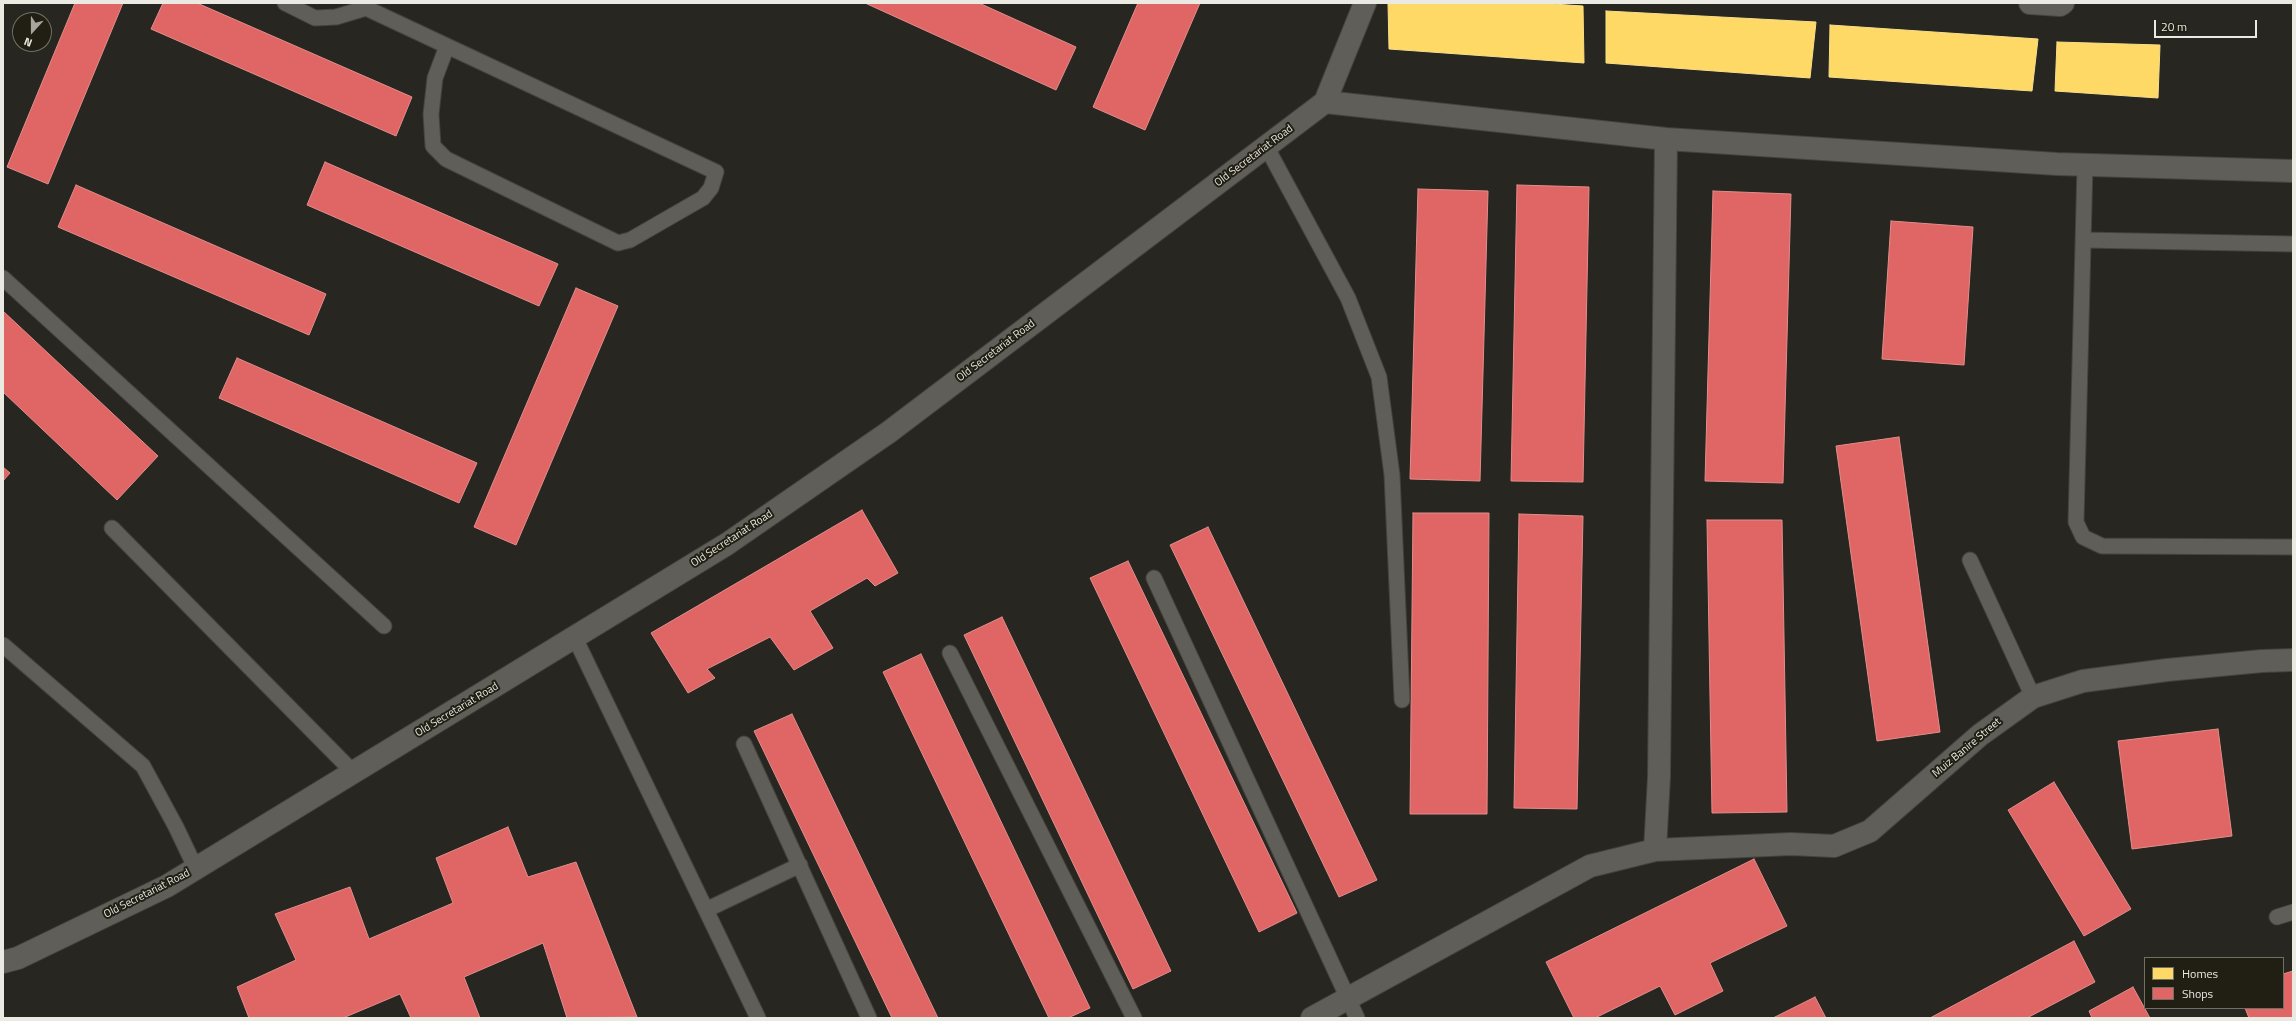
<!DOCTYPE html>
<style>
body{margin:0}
#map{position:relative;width:2296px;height:1021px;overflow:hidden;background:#272620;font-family:"Titillium Web",sans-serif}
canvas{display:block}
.frame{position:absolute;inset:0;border:4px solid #eae9e2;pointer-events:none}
.legend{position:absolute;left:2144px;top:957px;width:140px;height:52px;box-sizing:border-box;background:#211f14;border:1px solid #717066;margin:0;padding:5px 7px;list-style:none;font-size:12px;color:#eae9e2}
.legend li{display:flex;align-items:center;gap:8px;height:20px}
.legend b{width:20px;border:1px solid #717066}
.north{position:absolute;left:12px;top:12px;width:40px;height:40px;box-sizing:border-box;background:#211f14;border:1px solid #717066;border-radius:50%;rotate:201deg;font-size:11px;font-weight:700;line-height:16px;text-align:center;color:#eae9e2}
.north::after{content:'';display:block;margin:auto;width:14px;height:18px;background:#a6a59e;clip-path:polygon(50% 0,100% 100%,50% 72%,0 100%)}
.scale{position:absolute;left:2154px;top:20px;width:103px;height:18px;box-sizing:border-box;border:2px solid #eae9e2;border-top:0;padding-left:5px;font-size:12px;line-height:14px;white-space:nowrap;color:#eae9e2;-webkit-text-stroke:3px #211f14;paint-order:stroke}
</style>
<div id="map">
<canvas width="2296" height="1021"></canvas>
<div class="frame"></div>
<ul class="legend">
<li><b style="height:11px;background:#ffd966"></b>Homes</li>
<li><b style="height:11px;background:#e06666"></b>Shops</li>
</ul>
<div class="north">N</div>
<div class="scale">20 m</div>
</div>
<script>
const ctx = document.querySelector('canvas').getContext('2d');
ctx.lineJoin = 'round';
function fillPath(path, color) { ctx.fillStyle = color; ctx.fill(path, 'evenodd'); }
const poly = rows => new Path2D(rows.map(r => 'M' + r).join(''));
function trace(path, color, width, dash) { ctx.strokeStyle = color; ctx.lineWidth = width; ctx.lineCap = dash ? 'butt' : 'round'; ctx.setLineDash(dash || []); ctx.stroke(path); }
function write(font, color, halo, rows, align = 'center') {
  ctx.font = font + ' "Titillium Web",sans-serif'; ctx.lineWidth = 4; ctx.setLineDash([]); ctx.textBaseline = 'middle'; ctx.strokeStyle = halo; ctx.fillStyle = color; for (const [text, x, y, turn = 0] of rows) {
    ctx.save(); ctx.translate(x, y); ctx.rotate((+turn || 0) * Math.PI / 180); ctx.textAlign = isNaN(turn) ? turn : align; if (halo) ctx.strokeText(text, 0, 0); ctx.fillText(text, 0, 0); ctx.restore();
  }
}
const homes = poly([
 [1388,3,1538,3,1583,6,1584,63,1389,49,1388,3],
 [1606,11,1816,22,1810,78,1606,63,1606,11],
 [1830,25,2038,39,2032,91,1829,77,1830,25],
 [2057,42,2160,45,2158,98,2055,91,2057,42]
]);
fillPath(homes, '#ffd966');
trace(homes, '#f9de8b', 1);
const shops = poly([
 [75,3,123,3,48,184,7,167,75,3],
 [163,3,197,3,412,97,396,136,151,29,163,3],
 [865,3,979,3,1076,47,1056,90,865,3],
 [1138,3,1200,3,1145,130,1093,107,1138,3],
 [325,162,558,264,539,306,307,205,325,162],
 [76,185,326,294,309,335,58,227,76,185],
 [1517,185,1589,187,1583,482,1511,481,1517,185],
 [1418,189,1488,191,1480,481,1410,479,1418,189],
 [1713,191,1791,194,1783,483,1705,481,1713,191],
 [1891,221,1973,227,1964,365,1882,359,1891,221],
 [576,288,618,306,516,545,474,527,576,288],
 [3,311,158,456,117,500,3,392,3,311],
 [237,358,477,463,459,503,219,398,237,358],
 [1899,437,1940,732,1877,741,1836,446,1899,437],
 [3,467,10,473,3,481,3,467],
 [862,510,898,573,875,586,867,578,810,611,833,648,794,670,770,637,707,669,715,678,688,693,651,633,862,510],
 [1413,513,1489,513,1487,814,1410,814,1413,513],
 [1519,514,1583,516,1577,809,1514,808,1519,514],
 [1707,520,1782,520,1787,812,1712,813,1707,520],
 [1208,527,1377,880,1339,897,1170,545,1208,527],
 [1128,561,1297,913,1259,932,1090,578,1128,561],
 [1002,617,1171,971,1133,989,964,635,1002,617],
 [921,654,1090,1008,1068,1018,1049,1018,883,672,921,654],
 [792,714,938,1018,892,1018,754,731,792,714],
 [2218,729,2232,836,2132,849,2118,741,2218,729],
 [2054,782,2131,909,2084,936,2008,810,2054,782],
 [508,827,528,877,576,862,637,1017,567,1018,543,943,464,977,480,1018,411,1018,400,994,343,1018,249,1018,237,987,296,960,275,914,350,887,369,939,453,903,436,858,508,827],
 [1754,859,1787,926,1710,963,1723,991,1675,1015,1660,986,1595,1018,1574,1018,1546,962,1754,859],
 [2074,941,2095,982,2027,1018,1930,1018,2074,941],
 [2293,971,2293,1018,2249,1018,2245,1008,2283,1008,2283,974,2293,971],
 [2133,987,2150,1018,2092,1018,2089,1011,2133,987],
 [1815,997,1826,1018,1773,1018,1815,997]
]);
fillPath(shops, '#e06666');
trace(shops, '#e38d8b', 1);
const service = poly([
 [285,3,315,18,336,17,366,8,447,46,716,172,711,188,703,198,630,240,618,243,446,159,433,146,431,114,435,78,447,46],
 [1266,146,1348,298,1379,377,1392,475,1402,700],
 [2085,165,2076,522,2083,537,2102,546,2293,547],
 [2084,240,2293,244],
 [3,278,384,626],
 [112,528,353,772],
 [1970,560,2033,697],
 [1154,578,1357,1018],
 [575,638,758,1018],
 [3,645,143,766,176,827,196,869],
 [950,653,1134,1018],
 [744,744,869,1018],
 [706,910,800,865],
 [2277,917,2293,912]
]);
const minor = poly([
 [2030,3,2060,5,2063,3],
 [1325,102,1666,139,2057,164,2293,171],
 [1655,850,1791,844,1834,846,1870,831,1980,735,2033,697,2083,681,2167,670,2262,661,2293,660],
 [3,962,18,958,167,886,727,544,889,432,1325,102,1365,3],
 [1312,1018,1590,866,1655,850,1659,777,1666,139]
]);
trace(service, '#44433d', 17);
trace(minor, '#44433d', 24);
trace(service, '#5f5e59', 15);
trace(minor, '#5f5e59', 22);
write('11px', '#eae9e2', '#211f14', [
 ["Old Secretariat Road",1254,156,-37],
 ["Old Secretariat Road",996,351,-37],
 ["Old Secretariat Road",732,539,-33],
 ["Old Secretariat Road",457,710,-31],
 ["Muiz Banire Street",1967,748,-40],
 ["Old Secretariat Road",147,894,-27]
]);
</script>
